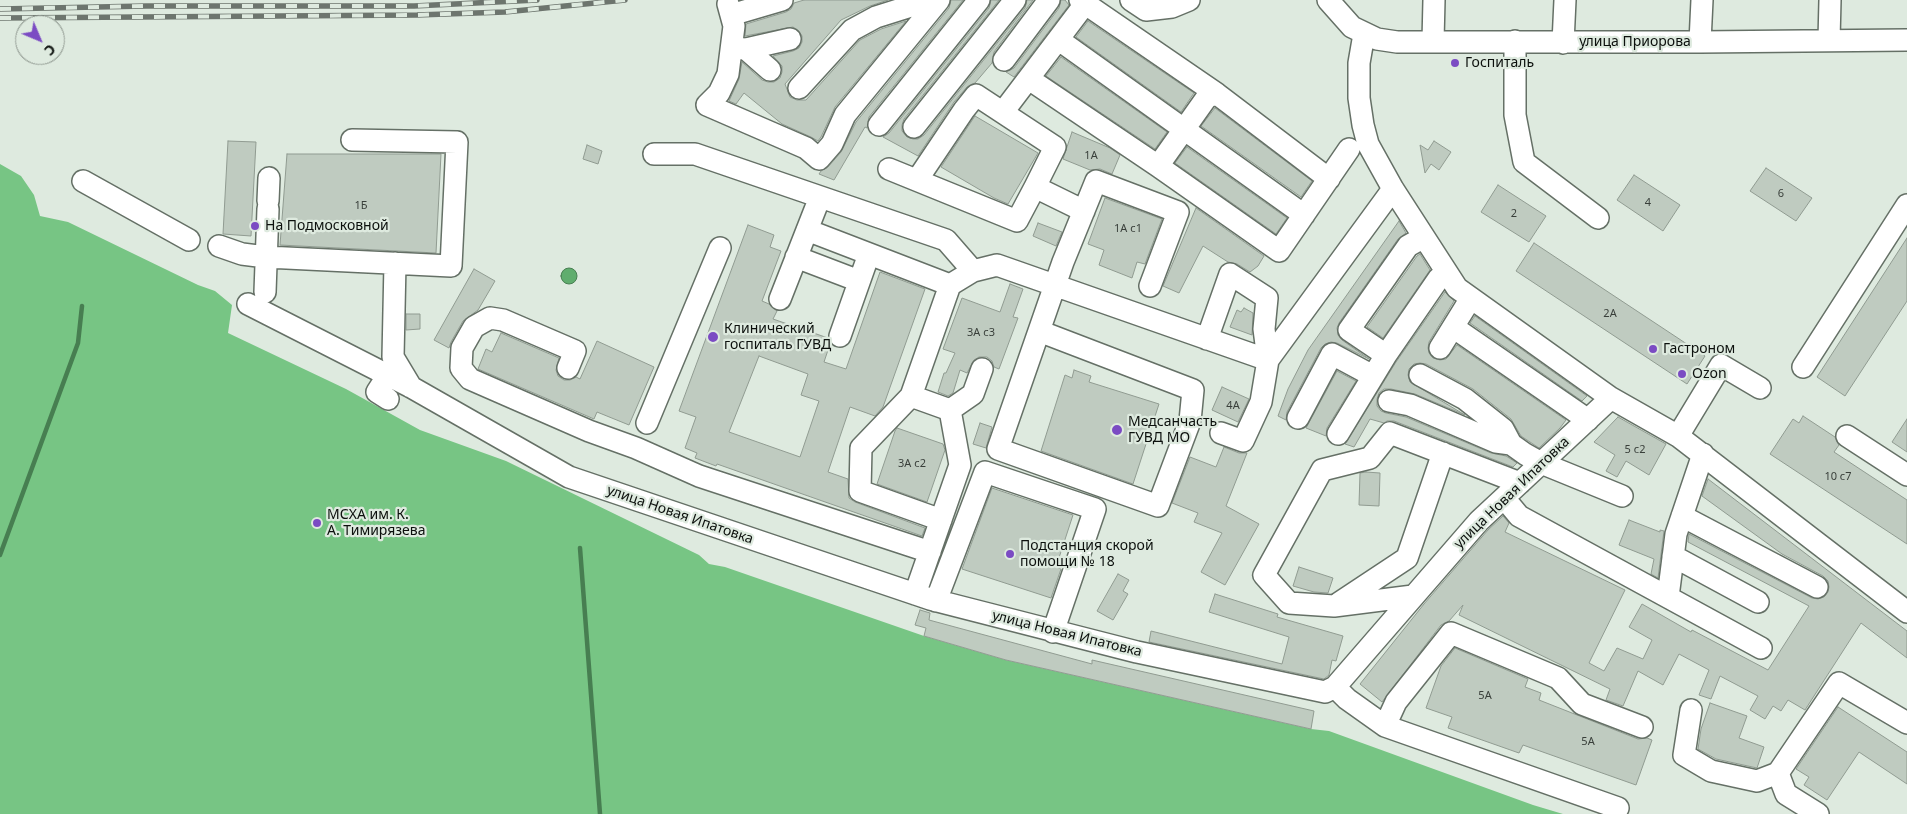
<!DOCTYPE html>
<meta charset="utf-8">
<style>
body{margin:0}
#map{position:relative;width:1907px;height:814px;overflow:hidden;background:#deeadf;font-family:"Noto Sans",sans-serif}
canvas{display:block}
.north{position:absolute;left:15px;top:15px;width:50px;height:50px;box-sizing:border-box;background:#deeadf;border:1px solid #8a938b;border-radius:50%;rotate:135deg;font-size:14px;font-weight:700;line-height:20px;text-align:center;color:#0c100d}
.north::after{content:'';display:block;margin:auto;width:18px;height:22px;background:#7b4bc3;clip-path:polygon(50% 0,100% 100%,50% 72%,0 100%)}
</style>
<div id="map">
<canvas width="1907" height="814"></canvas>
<div class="north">С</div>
</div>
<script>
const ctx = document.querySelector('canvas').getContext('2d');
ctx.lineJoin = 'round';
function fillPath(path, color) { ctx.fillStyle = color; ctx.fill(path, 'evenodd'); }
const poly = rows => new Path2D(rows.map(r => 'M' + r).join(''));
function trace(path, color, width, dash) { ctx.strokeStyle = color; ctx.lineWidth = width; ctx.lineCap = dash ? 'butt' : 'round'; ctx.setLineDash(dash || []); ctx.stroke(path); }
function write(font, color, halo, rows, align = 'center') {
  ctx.font = font + ' "Noto Sans",sans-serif'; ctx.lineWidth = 4.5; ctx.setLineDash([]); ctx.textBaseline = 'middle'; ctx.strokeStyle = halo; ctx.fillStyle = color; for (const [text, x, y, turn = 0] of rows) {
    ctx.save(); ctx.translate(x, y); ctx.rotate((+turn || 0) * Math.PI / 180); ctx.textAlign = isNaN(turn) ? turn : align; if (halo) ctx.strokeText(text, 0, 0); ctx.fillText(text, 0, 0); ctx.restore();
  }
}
fillPath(poly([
 [0,164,21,176,34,195,40,216,68,222,198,285,215,291,232,305,228,333,346,389,420,430,506,461,699,555,709,564,725,567,924,636,1006,660,1311,729,1329,731,1533,805,1563,814,0,814]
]), '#77c584');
const water = poly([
 '561 276a8 8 0 1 1 16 0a8 8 0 1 1-16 0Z'
]);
fillPath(water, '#60ad6e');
trace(water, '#477e51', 1);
trace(poly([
 [580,548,600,814],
 [0,555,78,343,82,306]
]), '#477e51', 4.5);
const building = poly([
 [804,0,888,0,870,6,841,20,785,84,790,97,797,100,806,100,860,40,881,29,906,21,835,107,821,137,818,141,811,137,782,124,744,93,736,104,729,101,739,79,742,62,762,80,768,82,774,82,780,78,782,72,782,66,773,56,793,51,799,48,802,42,802,36,799,31,793,27,745,36,746,24,786,12,791,9,794,3,804,0],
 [951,0,963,0,869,117,867,128,865,127,834,180,819,174,821,171,828,167,841,152,856,122,949,8,951,0],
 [991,0,999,0,904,119,902,125,902,131,907,137,913,139,918,139,924,135,1025,8,1027,0,1033,0,994,52,992,63,975,83,967,87,954,102,918,156,883,137,889,133,989,8,991,0],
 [1061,0,1065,0,1069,5,1014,77,1006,72,1014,68,1059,8,1061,0],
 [1088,21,1194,93,1181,112,1076,37,1088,21],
 [1061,57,1167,132,1155,149,1046,76,1061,57],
 [1215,108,1312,181,1301,197,1201,126,1215,108],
 [975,116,1038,153,1008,204,994,198,941,167,975,116],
 [1072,132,1110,148,1120,155,1112,174,1100,169,1090,170,1063,159,1072,132],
 [228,141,256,142,251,236,223,234,228,141],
 [1434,141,1451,152,1439,170,1431,164,1425,173,1420,145,1428,150,1434,141],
 [587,145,602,151,598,164,583,159,587,145],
 [1187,147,1287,218,1276,234,1175,163,1187,147],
 [287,154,441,154,436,253,280,245,287,154],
 [1766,168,1812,198,1796,221,1750,191,1766,168],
 [1634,175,1680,205,1663,231,1617,200,1634,175],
 [1498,185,1546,216,1529,242,1481,212,1498,185],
 [1105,198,1162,219,1145,264,1137,262,1132,278,1099,265,1104,250,1088,244,1105,198],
 [1196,208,1264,256,1258,266,1250,272,1237,264,1228,262,1203,246,1179,293,1163,286,1196,208],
 [1399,221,1406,233,1398,239,1339,323,1337,328,1338,335,1342,340,1369,359,1337,343,1331,342,1325,344,1321,348,1287,412,1286,420,1278,416,1288,389,1308,350,1399,221],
 [1038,223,1062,232,1056,246,1033,236,1038,223],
 [748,225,774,235,770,247,781,251,762,301,769,304,777,311,773,319,828,338,830,344,824,362,846,369,880,272,925,289,883,407,875,416,850,407,828,472,848,479,849,498,855,502,925,528,922,536,717,464,716,466,695,458,697,453,685,448,696,417,679,411,748,225],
 [759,356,808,374,801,395,819,401,800,457,729,432,759,356],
 [1907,238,1907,301,1845,396,1817,377,1907,238],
 [1534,243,1705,356,1687,384,1516,271,1534,243],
 [1420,254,1430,270,1383,338,1367,327,1417,256,1420,254],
 [474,269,495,281,478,310,463,321,451,342,449,348,434,340,474,269],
 [1010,284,1023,289,1013,317,1018,318,999,369,994,367,992,361,987,357,979,357,974,360,967,373,960,370,953,393,948,396,938,392,944,373,946,373,955,353,943,349,962,298,1000,312,1010,284],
 [1445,292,1454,301,1429,342,1428,348,1429,353,1433,358,1440,360,1446,359,1457,345,1566,420,1560,428,1539,448,1521,436,1511,419,1473,389,1426,364,1420,363,1414,364,1409,369,1408,375,1410,382,1465,415,1415,394,1391,389,1384,389,1379,393,1377,399,1377,406,1381,411,1386,413,1406,417,1491,453,1506,456,1517,463,1513,467,1394,421,1387,421,1384,423,1370,419,1354,447,1345,444,1396,362,1445,292],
 [1244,308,1253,313,1252,335,1230,327,1237,310,1241,312,1244,308],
 [406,314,420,314,420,329,406,330,406,314],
 [1475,316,1587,396,1582,401,1470,323,1475,316],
 [501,333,559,358,556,370,558,376,564,380,570,380,576,377,580,379,597,341,654,367,629,425,597,412,594,419,478,369,486,349,492,352,501,333],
 [1074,370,1091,376,1089,382,1159,404,1133,484,1041,451,1065,375,1072,378,1074,370],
 [1337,371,1356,381,1327,428,1326,436,1306,428,1337,371],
 [1222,387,1249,399,1238,422,1212,410,1222,387],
 [1803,416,1835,437,1839,445,1834,452,1907,500,1907,544,1770,454,1793,419,1799,423,1803,416],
 [1618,417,1666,444,1649,475,1626,461,1617,477,1606,471,1615,455,1594,442,1618,417],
 [1907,419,1907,452,1892,442,1907,419],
 [980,423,992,427,986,448,973,444,980,423],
 [897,428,943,444,945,450,927,502,877,484,895,431,897,428],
 [1224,447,1239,453,1247,453,1226,506,1259,524,1225,585,1201,572,1222,533,1194,522,1198,513,1172,503,1190,457,1216,467,1224,447],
 [1366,472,1380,473,1379,506,1359,505,1360,473,1366,472],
 [1708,479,1907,631,1907,658,1861,623,1805,710,1788,700,1781,711,1773,706,1765,719,1750,710,1758,696,1720,676,1711,699,1699,695,1709,670,1679,654,1663,685,1638,671,1623,706,1606,700,1610,689,1459,615,1463,605,1449,621,1441,625,1382,702,1360,684,1424,604,1488,530,1503,516,1509,523,1505,532,1625,590,1589,663,1604,671,1617,648,1643,659,1652,640,1629,627,1642,604,1691,632,1692,630,1768,670,1809,606,1688,542,1689,534,1812,598,1818,599,1824,597,1828,592,1829,587,1828,581,1823,576,1782,554,1702,496,1708,479],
 [992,488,1073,515,1056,567,1061,569,1051,598,962,569,992,488],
 [1629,520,1660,532,1660,530,1664,531,1658,578,1651,574,1654,559,1619,545,1629,520],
 [1299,567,1333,578,1328,593,1314,592,1293,586,1299,567],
 [1118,574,1129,580,1123,591,1128,594,1113,620,1097,611,1118,574],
 [1215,594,1278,614,1277,617,1343,636,1336,661,1332,660,1329,675,1324,679,1149,642,1151,631,1282,664,1289,637,1209,612,1215,594],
 [920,610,930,613,929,620,1092,664,1092,660,1314,711,1311,729,1006,660,924,636,926,628,915,625,920,610],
 [1455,648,1528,679,1525,687,1541,693,1539,700,1638,739,1647,738,1652,740,1636,785,1523,745,1519,753,1448,728,1452,717,1426,708,1441,666,1455,648],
 [1710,703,1747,716,1739,738,1764,747,1757,768,1716,759,1698,749,1701,729,1710,703],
 [1838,707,1907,752,1907,784,1859,752,1827,800,1804,785,1809,777,1796,769,1838,707]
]);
fillPath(building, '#bfcbc0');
trace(building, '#909b91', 1);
const minor = poly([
 [1080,0,1217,94,1329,179],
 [1131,0,1146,10,1172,7,1189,0],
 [1328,0,1352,27,1377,39,1397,42,1700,42,1907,40],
 [728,4,734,26,728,74,719,93,707,105,806,148,819,159,832,144,845,115,939,0],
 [731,15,782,0],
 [1364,34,1359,63,1359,98,1363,125,1368,144,1393,189,1457,288,1611,398,1678,436,1907,612],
 [1059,40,1304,215],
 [1829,40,1830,0],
 [1433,41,1434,0],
 [1515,41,1515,115,1524,162,1598,218],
 [1700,42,1702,0],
 [1563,43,1565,0],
 [732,48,746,49,790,39],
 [746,49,770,70],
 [1004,60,1049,0],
 [1029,79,1158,166,1279,251,1349,149],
 [799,88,852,30,876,17,930,0],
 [1003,112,1085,4],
 [879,125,979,0],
 [914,127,1015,0],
 [654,154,695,154,946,240,973,271,997,265,1268,360,1393,189],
 [1158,166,1207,97,1217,94],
 [889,169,1017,221,1035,187,1084,211],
 [917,180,964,110,976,95,1055,147,1035,187],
 [83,181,189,240],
 [268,201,269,178],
 [807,230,950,285],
 [219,246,242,254,266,257,451,266,457,142,352,140],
 [796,257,859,281],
 [395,263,393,357,411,387],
 [265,292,268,209],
 [780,299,820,197],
 [248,304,411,387,569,477,930,599,1137,652,1325,692,1335,687,1479,521,1611,398],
 [1453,327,1588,420],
 [1039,331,1193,390,1190,421,1158,506,998,449,1063,262,1096,181,1178,212,1150,286],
 [840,336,869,254],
 [1207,339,1230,274,1267,298,1264,329,1268,360,1261,402,1243,441,1221,433],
 [1440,348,1471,298],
 [1386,355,1349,330,1408,246,1424,237],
 [1803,367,1907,205],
 [568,368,575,351,503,320,490,318,474,327,462,348,461,368,470,379,589,431,636,448,699,476,930,552],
 [388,375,377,392,388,399],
 [1420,375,1465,399,1503,429,1511,444,1525,454,1541,463,1622,496],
 [911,396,861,448,860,491,941,520],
 [1389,401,1410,405,1496,442,1511,444],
 [950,410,973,394,982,369],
 [1298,418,1332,354,1373,376],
 [647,423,720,248],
 [1338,434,1386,355,1439,278],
 [1678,436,1721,365,1760,388],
 [1847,436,1907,475],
 [1504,498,1519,516,1761,648],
 [1682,516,1817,587],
 [1673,556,1758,602],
 [915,594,960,465,950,410,911,396,950,285,973,271],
 [1413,596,1334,606,1289,603,1264,575,1322,470,1370,458,1390,433,1520,483],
 [1668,597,1676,534,1703,454],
 [936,601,985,472,1095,509,1053,632],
 [1339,603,1407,558,1443,453],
 [1335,687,1347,699,1385,726,1618,808],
 [1691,710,1684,755,1711,771,1757,781,1778,773],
 [1385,726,1396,702,1451,633,1558,678,1582,704,1642,727],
 [1818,814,1786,794,1778,773,1839,683,1907,723]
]);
trace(minor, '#657066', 24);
trace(minor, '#fff', 21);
const rail = poly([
 [0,9,146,6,414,6,537,0],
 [0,18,417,15,505,12,625,0]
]);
trace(rail, '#6d756e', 5.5);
trace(rail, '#deeadf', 4, [11]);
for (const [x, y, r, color] of [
 [1455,63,5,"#7b4bc3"],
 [255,226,5,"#7b4bc3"],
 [713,337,6,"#7b4bc3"],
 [1653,349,5,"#7b4bc3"],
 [1682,374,5,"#7b4bc3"],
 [1117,430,6,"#7b4bc3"],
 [317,523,5,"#7b4bc3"],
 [1010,554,5,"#7b4bc3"]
]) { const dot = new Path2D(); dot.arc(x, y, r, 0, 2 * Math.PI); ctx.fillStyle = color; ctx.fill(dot); trace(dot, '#deeadf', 2); }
write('11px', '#393f3a', null, [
 ["1А",1091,156],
 ["6",1781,194],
 ["4",1648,203],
 ["1Б",361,206],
 ["2",1514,214],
 ["1А с1",1128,229],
 ["2А",1610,314],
 ["3А с3",981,333],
 ["4А",1233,406],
 ["5 с2",1635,450],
 ["3А с2",912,464],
 ["10 с7",1838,477],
 ["5А",1485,696],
 ["5А",1588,742]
]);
write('14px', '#0c100d', '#deeadf', [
 ["улица Приорова",1635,42],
 ["улица Новая Ипатовка",1512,493,-44],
 ["улица Новая Ипатовка",680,515,19],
 ["улица Новая Ипатовка",1067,634,14]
]);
write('14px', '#0c100d', '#deeadf', [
 ["Госпиталь",1465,63],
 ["На Подмосковной",265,226],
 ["Клинический",724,329],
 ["госпиталь ГУВД",724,345],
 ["Гастроном",1663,349],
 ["Ozon",1692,374],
 ["Медсанчасть",1128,422],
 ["ГУВД МО",1128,438],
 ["МСХА им. К.",327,515],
 ["А. Тимирязева",327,531],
 ["Подстанция скорой",1020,546],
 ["помощи № 18",1020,562]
], 'left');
</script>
